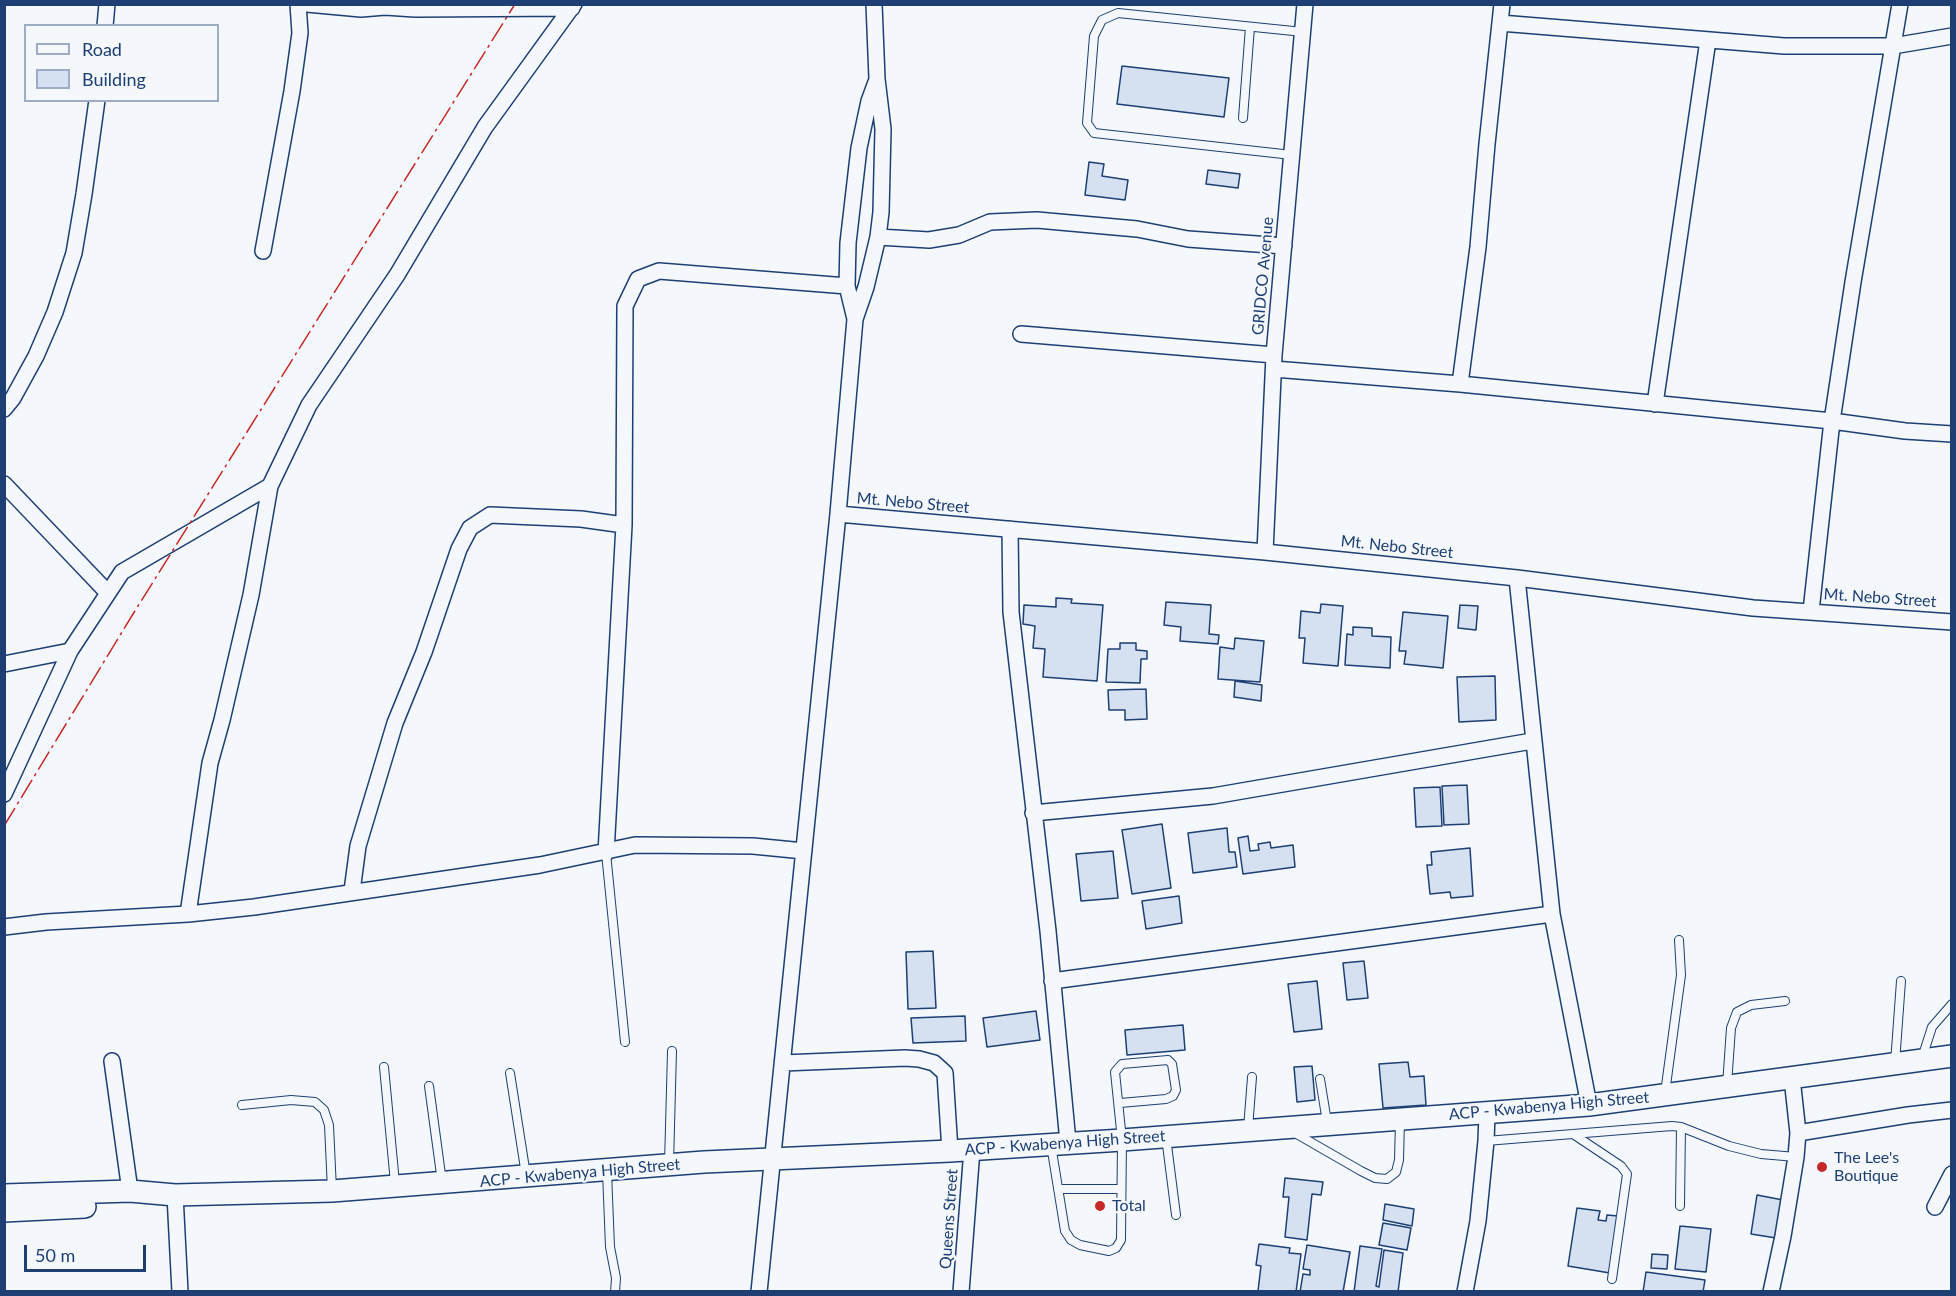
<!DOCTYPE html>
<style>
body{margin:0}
#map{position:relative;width:1956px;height:1296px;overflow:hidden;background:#f4f7fb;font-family:Lato,sans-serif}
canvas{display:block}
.frame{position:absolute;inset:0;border:6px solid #1d3f73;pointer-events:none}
.legend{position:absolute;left:24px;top:24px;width:195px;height:78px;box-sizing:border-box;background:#f4f7fb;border:2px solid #9eadc5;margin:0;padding:8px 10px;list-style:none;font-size:18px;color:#1d3f73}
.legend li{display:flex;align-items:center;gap:12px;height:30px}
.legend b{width:30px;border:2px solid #9eadc5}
.scale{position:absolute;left:24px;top:1245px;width:122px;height:27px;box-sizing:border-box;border:3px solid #1d3f73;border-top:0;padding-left:8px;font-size:18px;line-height:21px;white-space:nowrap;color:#1d3f73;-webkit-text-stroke:4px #f4f7fb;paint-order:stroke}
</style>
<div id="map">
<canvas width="1956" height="1296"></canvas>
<div class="frame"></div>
<ul class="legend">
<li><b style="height:8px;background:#f4f7fb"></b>Road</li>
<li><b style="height:16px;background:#d5e0f0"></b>Building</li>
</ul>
<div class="scale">50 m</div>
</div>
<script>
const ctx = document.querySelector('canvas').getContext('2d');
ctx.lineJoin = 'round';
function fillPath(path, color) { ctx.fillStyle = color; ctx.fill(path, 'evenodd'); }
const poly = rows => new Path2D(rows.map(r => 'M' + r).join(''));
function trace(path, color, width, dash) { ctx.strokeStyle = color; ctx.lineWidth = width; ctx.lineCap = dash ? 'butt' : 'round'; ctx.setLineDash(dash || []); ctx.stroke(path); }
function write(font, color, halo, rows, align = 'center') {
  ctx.font = font + ' Lato,sans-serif'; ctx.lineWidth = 4.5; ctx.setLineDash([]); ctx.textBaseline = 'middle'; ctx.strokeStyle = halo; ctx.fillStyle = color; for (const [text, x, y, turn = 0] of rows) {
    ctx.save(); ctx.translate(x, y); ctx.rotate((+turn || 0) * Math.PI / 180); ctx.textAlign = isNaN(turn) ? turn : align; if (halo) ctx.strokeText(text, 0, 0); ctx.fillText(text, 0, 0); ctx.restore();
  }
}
const building = poly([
 [1122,66,1229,78,1224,117,1117,104,1122,66],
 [1089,162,1104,164,1102,176,1128,180,1125,200,1085,195,1089,162],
 [1208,170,1240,174,1238,188,1206,184,1208,170],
 [1056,598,1072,599,1071,603,1103,605,1097,681,1043,677,1045,649,1033,648,1035,626,1023,624,1024,605,1056,607,1056,598],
 [1166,602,1211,605,1209,634,1219,635,1218,644,1180,641,1181,627,1164,625,1166,602],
 [1321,604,1343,606,1338,666,1303,663,1305,638,1299,638,1301,611,1320,613,1321,604],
 [1460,605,1478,606,1476,630,1458,628,1460,605],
 [1403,612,1448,616,1443,668,1404,664,1406,651,1399,651,1403,612],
 [1353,627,1372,628,1372,636,1391,637,1390,668,1345,665,1347,634,1353,635,1353,627],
 [1235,638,1264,641,1260,682,1218,679,1220,647,1234,649,1235,638],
 [1120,643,1136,643,1136,650,1147,651,1147,659,1141,659,1140,683,1106,682,1108,649,1120,649,1120,643],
 [1495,676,1496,720,1459,722,1457,677,1495,676],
 [1235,681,1262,685,1261,701,1234,697,1235,681],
 [1146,689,1147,719,1125,720,1125,710,1109,710,1108,690,1146,689],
 [1467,785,1469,824,1444,825,1442,786,1467,785],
 [1440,787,1442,826,1416,827,1414,788,1440,787],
 [1162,824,1171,888,1132,894,1122,830,1162,824],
 [1227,828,1229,852,1235,852,1237,867,1193,873,1188,833,1227,828],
 [1248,836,1250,851,1259,850,1258,844,1270,842,1271,848,1293,845,1295,867,1243,874,1238,838,1248,836],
 [1470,848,1473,896,1451,898,1450,892,1430,894,1427,865,1432,865,1431,852,1470,848],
 [1113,851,1118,898,1081,901,1076,854,1113,851],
 [1179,896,1182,923,1146,929,1142,901,1179,896],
 [933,951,936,1008,908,1009,906,952,933,951],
 [1364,961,1368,998,1347,1000,1343,963,1364,961],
 [1317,981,1322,1029,1294,1032,1288,984,1317,981],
 [1036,1011,1040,1040,987,1047,983,1018,1036,1011],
 [965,1016,966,1041,913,1043,911,1018,965,1016],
 [1183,1025,1185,1050,1127,1055,1125,1030,1183,1025],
 [1408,1062,1410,1077,1424,1076,1426,1105,1383,1108,1379,1064,1408,1062],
 [1312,1066,1315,1100,1297,1102,1294,1067,1312,1066],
 [1285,1178,1323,1182,1321,1195,1312,1194,1307,1240,1285,1237,1289,1197,1283,1197,1285,1178],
 [1757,1195,1783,1200,1776,1238,1751,1234,1757,1195],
 [1385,1204,1414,1209,1412,1226,1383,1220,1385,1204],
 [1577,1208,1600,1211,1598,1220,1606,1221,1607,1215,1618,1216,1610,1273,1568,1266,1577,1208],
 [1383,1223,1411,1228,1407,1250,1379,1245,1383,1223],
 [1680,1226,1711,1229,1706,1272,1675,1269,1680,1226],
 [1259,1244,1290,1248,1289,1253,1301,1254,1296,1292,1258,1291,1261,1266,1256,1265,1259,1244],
 [1307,1245,1350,1252,1343,1292,1300,1292,1303,1274,1310,1275,1310,1270,1303,1269,1307,1245],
 [1360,1246,1382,1249,1376,1286,1379,1287,1384,1250,1403,1253,1398,1292,1354,1292,1360,1246],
 [1652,1254,1668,1255,1667,1269,1651,1268,1652,1254],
 [1646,1272,1705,1280,1703,1292,1643,1292,1646,1272]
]);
fillPath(building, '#d5e0f0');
trace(building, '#1d3f73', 1.5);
const service = poly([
 [1243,118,1250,27],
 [1292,155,1094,133,1087,123,1094,36,1102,20,1118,13,1303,32],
 [606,853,625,1042],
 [1922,1058,1932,1027,1952,1004],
 [1895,1063,1901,981],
 [384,1067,395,1183],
 [510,1073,526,1175],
 [1320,1079,1327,1122],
 [1727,1085,1731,1028,1737,1012,1751,1005,1785,1001],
 [429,1086,442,1182],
 [1665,1093,1681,975,1679,940],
 [242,1105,291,1100,315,1102,324,1110,329,1125,332,1190],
 [1248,1129,1252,1077],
 [1295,1133,1361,1171,1375,1178,1387,1179,1396,1172,1399,1160,1400,1120],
 [1573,1134,1621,1166,1627,1174,1612,1279],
 [1166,1137,1176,1215],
 [1486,1141,1672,1126,1681,1127,1729,1146,1761,1154,1796,1157],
 [1051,1145,1065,1231,1071,1240,1080,1245,1109,1251,1116,1248,1121,1240,1122,1140,1115,1072,1122,1064,1168,1060,1172,1064,1176,1090,1173,1096,1166,1099,1120,1103],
 [669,1164,672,1051],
 [607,1172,610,1247,616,1278,615,1292],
 [1058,1189,1121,1189],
 [1680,1206,1681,1127]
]);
const minor = poly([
 [307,4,361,9,385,7,415,9,572,8],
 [1500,23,1784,46,1893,46,1952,36],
 [105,26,107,4],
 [878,237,929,240,959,235,990,222,1037,220,1137,229,1188,239,1284,246],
 [263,251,292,91,300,33,298,4],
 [855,319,847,286,848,243,859,148,869,101,876,82],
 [1021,334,1274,355],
 [1274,369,1460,384,1832,421,1905,431,1952,434],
 [1460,384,1478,247,1487,144,1502,4],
 [1655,404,1708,40],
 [4,409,13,398,36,356,55,312,74,253,84,194,97,100],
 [4,484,108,593],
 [838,514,1265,552,1517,578,1753,608,1952,622],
 [1010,529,1011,612,1048,931,1068,1142],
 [1265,552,1274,355,1305,4],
 [1517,578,1552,914,1589,1105],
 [1811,611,1832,421,1853,282,1900,4],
 [4,664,70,651],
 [4,794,70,651,122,572,270,486],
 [1033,813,1213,796,1532,741],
 [606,853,624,525,625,306,638,279,659,271,847,286],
 [352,891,358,846,395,723,424,652,459,549,470,528,490,515,581,519,624,525],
 [188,914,210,763,222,720,251,595,270,486,309,405,397,275,485,127,574,4],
 [4,927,46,922,188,914,254,907,540,865,635,845,753,846,804,851],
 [1052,981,1552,914],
 [112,1061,130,1191],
 [783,1063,905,1058,919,1059,934,1063,945,1073,950,1151],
 [1798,1133,1908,1115,1952,1110],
 [175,1195,180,1292],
 [1935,1207,1952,1174],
 [759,1292,838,514,855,319,866,287,878,237,881,212,883,129,877,79,874,4],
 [961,1292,972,1149],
 [1465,1292,1478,1221,1486,1141,1487,1114],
 [1771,1292,1783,1236,1796,1157,1798,1133,1792,1078]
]);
const secondary = poly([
 [4,1195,130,1191,175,1195,332,1191,704,1162,950,1151,1122,1140,1589,1105,1952,1056],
 [4,1211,85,1207]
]);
trace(service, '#1d3f73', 10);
trace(minor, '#1d3f73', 18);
trace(secondary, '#1d3f73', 24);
trace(service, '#f4f7fb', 8);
trace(minor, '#f4f7fb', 15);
trace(secondary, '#f4f7fb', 21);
trace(poly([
 [4,826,133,614,515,4]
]), '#c62828', 1.5, [21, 4.5, 3, 4.5]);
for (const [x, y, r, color] of [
 [1822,1167,6,"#c62828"],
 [1100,1206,6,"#c62828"]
]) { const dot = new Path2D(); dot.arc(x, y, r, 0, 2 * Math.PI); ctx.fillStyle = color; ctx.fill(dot); trace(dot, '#f4f7fb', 2); }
write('16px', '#1d3f73', '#f4f7fb', [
 ["GRIDCO Avenue",1263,276,-85],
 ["Mt. Nebo Street",913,503,5],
 ["Mt. Nebo Street",1397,547,6],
 ["Mt. Nebo Street",1880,598,4],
 ["ACP - Kwabenya High Street",1549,1106,-5],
 ["ACP - Kwabenya High Street",1065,1143,-4],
 ["ACP - Kwabenya High Street",580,1173,-5],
 ["Queens Street",949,1219,-86]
]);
write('16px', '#1d3f73', '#f4f7fb', [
 ["The Lee's",1834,1158],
 ["Boutique",1834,1176],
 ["Total",1112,1206]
], 'left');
</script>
